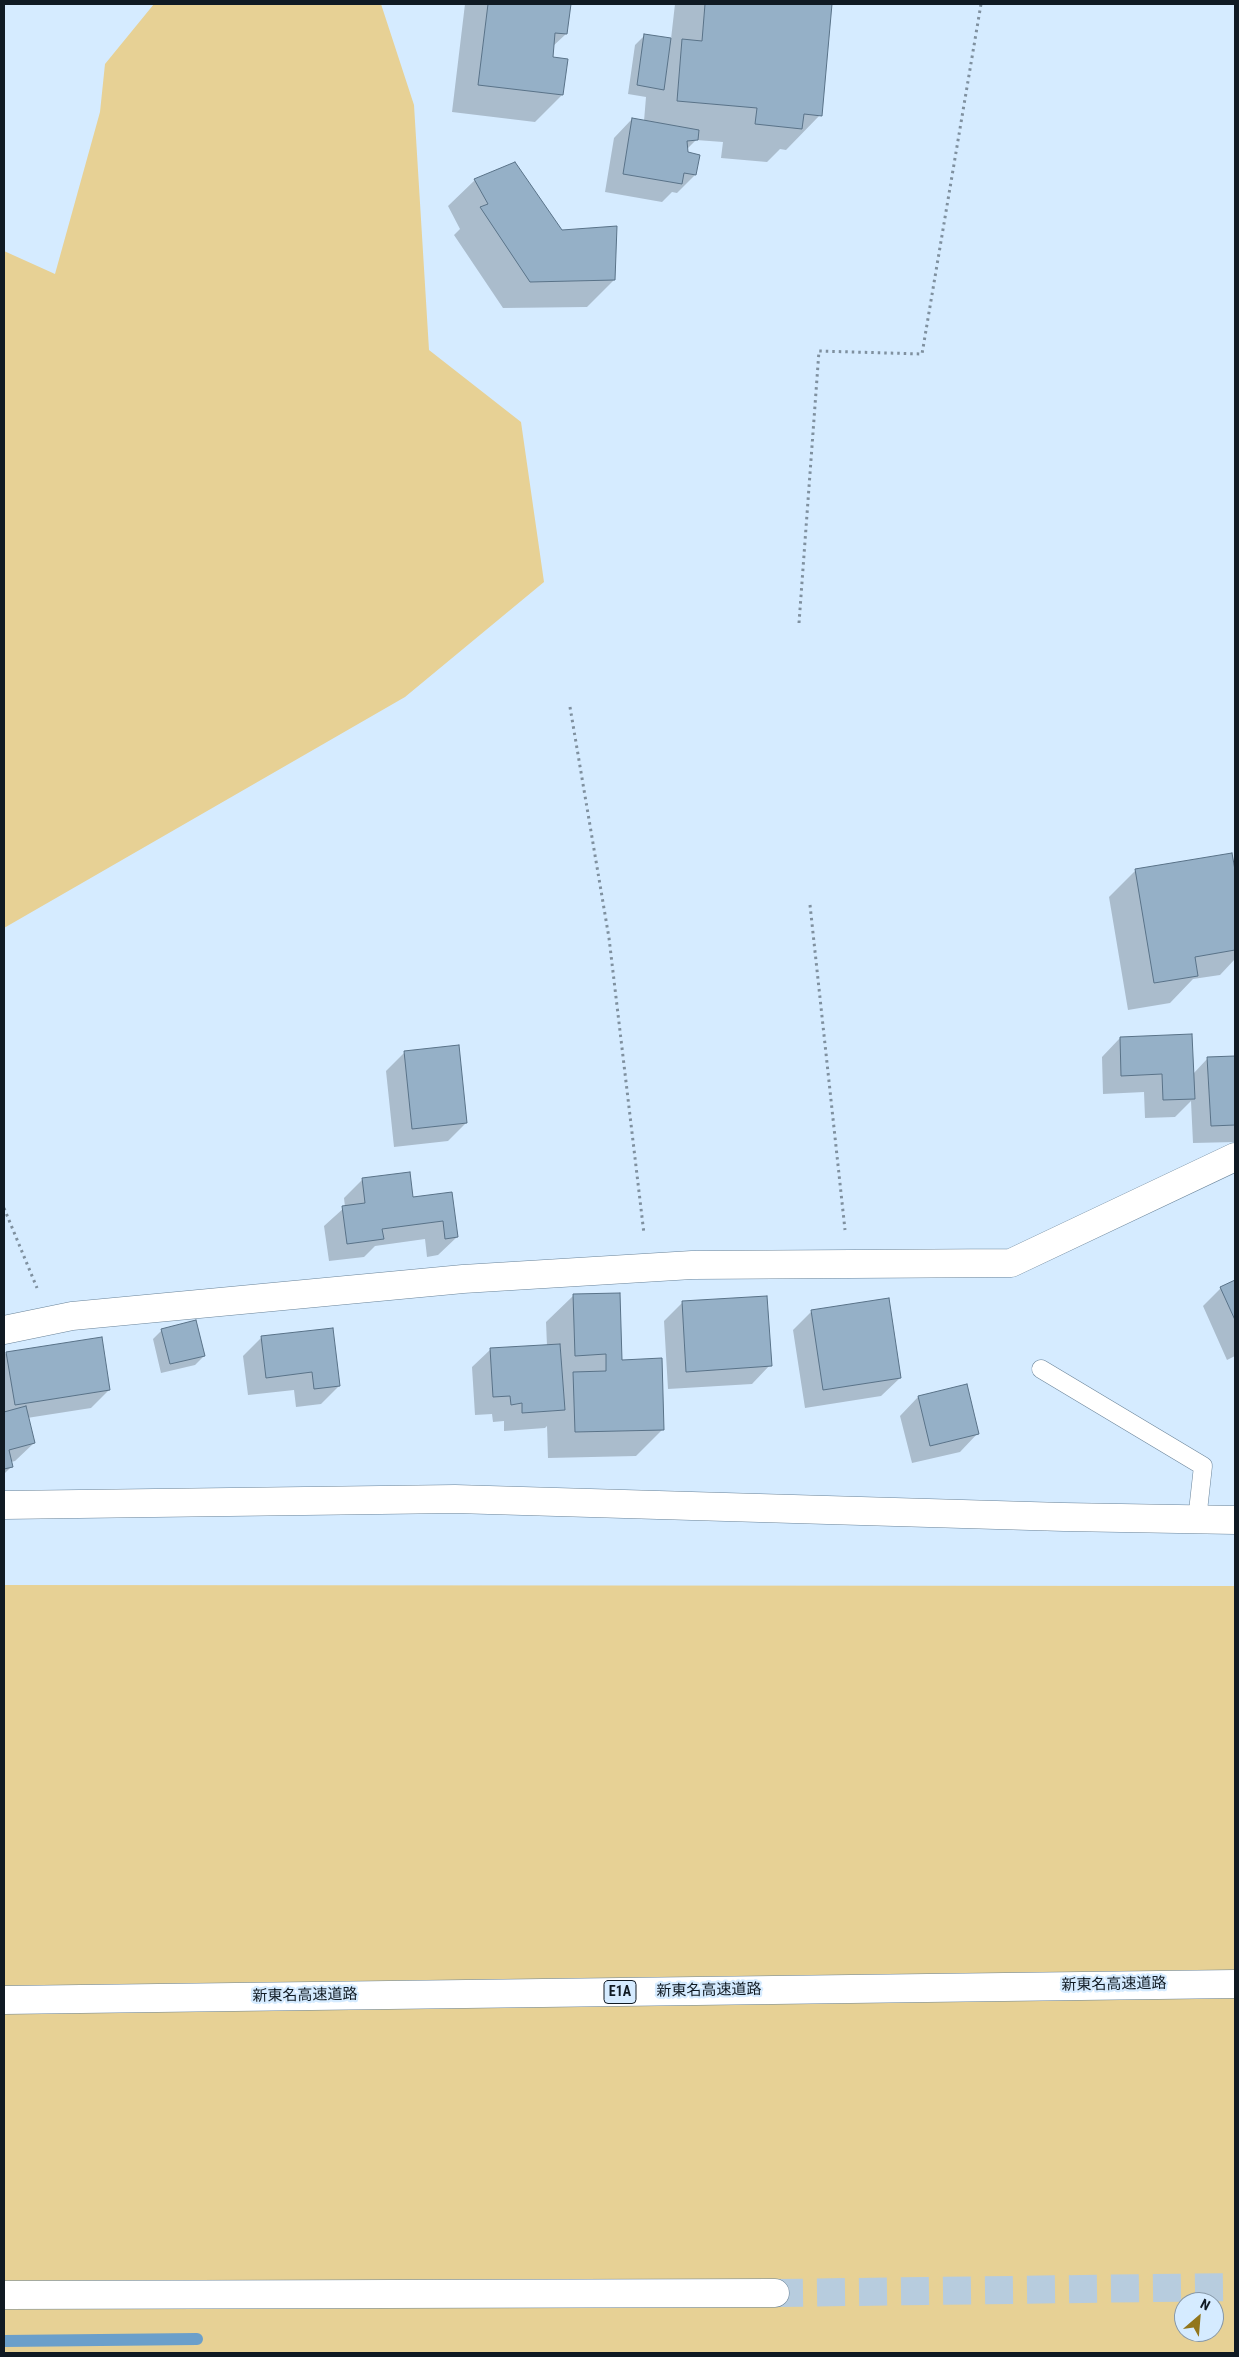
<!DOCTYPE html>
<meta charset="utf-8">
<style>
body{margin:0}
#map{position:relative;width:1239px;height:2357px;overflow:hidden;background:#d5ebff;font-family:"Roboto Condensed",sans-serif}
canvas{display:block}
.frame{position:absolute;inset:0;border:5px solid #101a23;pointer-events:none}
.north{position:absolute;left:1174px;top:2292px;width:50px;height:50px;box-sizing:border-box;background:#d5ebff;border:1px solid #8697a7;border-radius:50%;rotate:27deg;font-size:14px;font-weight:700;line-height:20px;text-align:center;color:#101a23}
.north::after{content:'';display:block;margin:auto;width:18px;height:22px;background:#92761c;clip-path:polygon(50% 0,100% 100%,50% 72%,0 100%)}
</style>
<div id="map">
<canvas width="1239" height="2357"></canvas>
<div class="frame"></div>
<div class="north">N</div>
</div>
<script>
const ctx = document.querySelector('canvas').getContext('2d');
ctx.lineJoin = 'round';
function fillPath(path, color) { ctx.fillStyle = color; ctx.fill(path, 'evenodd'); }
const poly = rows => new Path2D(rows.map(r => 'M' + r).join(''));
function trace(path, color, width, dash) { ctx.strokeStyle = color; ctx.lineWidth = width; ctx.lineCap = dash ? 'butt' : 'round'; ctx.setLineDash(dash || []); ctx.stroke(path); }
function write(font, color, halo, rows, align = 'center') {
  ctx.font = font + ' "Roboto Condensed","Noto Sans JP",sans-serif'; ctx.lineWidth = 4.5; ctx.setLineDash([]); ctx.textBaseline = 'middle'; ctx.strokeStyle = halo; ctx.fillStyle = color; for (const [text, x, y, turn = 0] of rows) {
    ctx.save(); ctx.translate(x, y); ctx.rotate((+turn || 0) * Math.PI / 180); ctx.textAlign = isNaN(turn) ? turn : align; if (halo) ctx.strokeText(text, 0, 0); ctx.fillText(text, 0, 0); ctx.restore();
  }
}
fillPath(poly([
 [154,4,381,4,414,105,429,350,521,422,544,582,405,697,4,928,4,251,55,274,100,112,105,64],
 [4,1585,1235,1586,1235,2353,4,2353],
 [1184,2302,1214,2302,1214,2332,1184,2332]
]), '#e7d195');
fillPath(poly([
 [465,4,570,4,566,34,552,47,551,58,566,60,562,95,535,122,452,112],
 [675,4,830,4,820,115,786,150,780,149,767,162,721,158,723,142,696,140,686,150,695,175,677,193,672,192,662,202,605,192,614,138,632,119,644,121,646,97,628,94,635,45,644,36,671,39],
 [475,180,562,232,614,280,587,307,503,308,454,235,460,229,448,206],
 [1231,854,1235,877,1235,959,1220,975,1193,979,1170,1003,1128,1010,1109,897,1136,870],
 [1120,1038,1193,1074,1208,1058,1235,1057,1235,1142,1193,1143,1191,1101,1175,1117,1145,1118,1144,1092,1103,1094,1102,1057],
 [404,1053,466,1123,448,1141,394,1147,386,1071],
 [409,1173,412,1198,451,1193,457,1237,438,1255,427,1257,425,1239,375,1246,364,1257,329,1261,324,1226,345,1207,344,1198,362,1180],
 [1235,1281,1235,1356,1227,1360,1203,1306,1221,1288],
 [573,1296,621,1361,663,1429,636,1456,548,1458,547,1426,545,1428,504,1431,504,1421,493,1422,492,1414,475,1415,472,1367,491,1349,547,1346,546,1322],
 [682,1303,770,1365,752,1384,668,1389,664,1321],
 [811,1312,900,1378,881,1396,805,1408,793,1330],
 [162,1330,204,1356,195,1365,161,1373,153,1339],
 [262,1337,339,1386,321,1404,296,1407,294,1390,248,1395,243,1356],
 [6,1353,109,1390,91,1408,27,1418,34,1443,15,1461,11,1462,12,1466,4,1474,4,1355],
 [918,1397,978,1433,960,1452,912,1463,900,1416]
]), '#0003');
trace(poly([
 [4,2341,197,2339]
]), '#6b9fca', 12);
const building = poly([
 [488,4,571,4,567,34,555,33,553,57,568,59,563,95,478,85,488,4],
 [705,4,832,4,822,116,804,114,802,129,755,124,757,108,677,101,682,39,702,41,705,4],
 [644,34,671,38,664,90,637,85,644,34],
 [632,118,699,130,698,140,687,141,688,152,700,155,696,175,684,173,682,184,623,174,632,118],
 [515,162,562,230,617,226,615,280,530,282,480,207,488,204,474,179,515,162],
 [1232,853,1235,870,1235,950,1195,957,1198,976,1154,983,1135,869,1232,853],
 [1192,1034,1195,1099,1163,1100,1162,1074,1121,1076,1120,1037,1192,1034],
 [459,1045,467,1123,412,1129,404,1051,459,1045],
 [1235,1056,1235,1125,1211,1126,1207,1057,1235,1056],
 [410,1172,413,1197,452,1192,458,1237,445,1239,443,1221,382,1229,384,1239,347,1244,342,1206,365,1203,362,1178,410,1172],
 [1235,1280,1235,1320,1220,1287,1235,1280],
 [620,1293,622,1360,662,1358,664,1430,575,1432,573,1372,606,1371,606,1354,575,1356,573,1294,620,1293],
 [767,1296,772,1366,686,1372,682,1301,767,1296],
 [889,1298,901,1378,823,1390,811,1310,889,1298],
 [196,1320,205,1356,170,1364,161,1329,196,1320],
 [333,1328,340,1386,314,1389,312,1372,266,1378,261,1336,333,1328],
 [102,1337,110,1390,15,1405,6,1352,102,1337],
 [560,1344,565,1410,522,1413,522,1403,511,1405,510,1396,493,1397,490,1348,560,1344],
 [967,1384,979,1434,930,1446,918,1396,967,1384],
 [26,1406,35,1443,9,1450,13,1467,4,1469,4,1412,26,1406]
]);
fillPath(building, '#95b0c7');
trace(building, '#597288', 1);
trace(poly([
 [775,2293,1235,2287]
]), '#b7ccde', 28, [28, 14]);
const lane = poly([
 [1041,1369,1203,1466,1197,1520]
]);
const street = poly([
 [4,1330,72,1316,463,1279,692,1265,1011,1263,1235,1157]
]);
const secondary = poly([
 [4,1505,455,1499,1064,1517,1235,1520]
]);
const highway = poly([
 [4,2000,1235,1984],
 [4,2295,775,2293]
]);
trace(lane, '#698399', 19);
trace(street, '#698399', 29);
trace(secondary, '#698399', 29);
trace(highway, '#698399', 29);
trace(poly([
 [799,623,819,351,922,354,981,4],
 [570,707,609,938,644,1234],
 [810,905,845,1230],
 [4,1208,37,1288]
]), '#7f909f', 3, [2.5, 4]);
trace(lane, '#fff', 18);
trace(street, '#fff', 28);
trace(secondary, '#fff', 28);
trace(highway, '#fff', 28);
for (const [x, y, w] of [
 [620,1992,32]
]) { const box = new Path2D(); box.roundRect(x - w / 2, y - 11.5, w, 23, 4); ctx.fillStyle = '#d5ebff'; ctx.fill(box); trace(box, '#101a23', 1); }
write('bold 14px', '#101a23', null, [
 ["E1A",620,1992]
]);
write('15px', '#101a23', '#d5ebff', [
 ["新東名高速道路",1114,1985,-1],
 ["新東名高速道路",709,1991,-1],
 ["新東名高速道路",305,1996,-1]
]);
</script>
